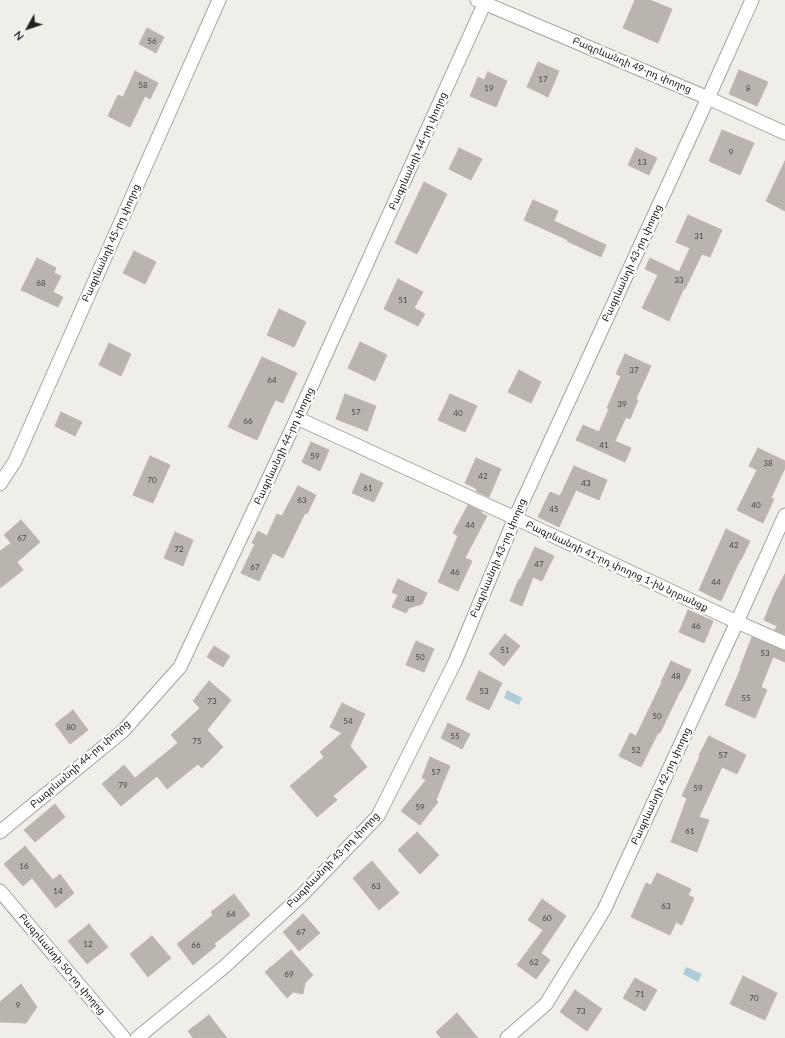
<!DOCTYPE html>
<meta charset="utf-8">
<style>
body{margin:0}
#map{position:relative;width:785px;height:1038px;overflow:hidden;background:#f0eee8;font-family:Lato,sans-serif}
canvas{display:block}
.north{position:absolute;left:8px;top:8px;width:40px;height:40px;-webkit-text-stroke:3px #fff;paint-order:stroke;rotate:230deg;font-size:11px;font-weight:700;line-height:16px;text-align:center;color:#212121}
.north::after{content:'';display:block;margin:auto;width:14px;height:18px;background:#212121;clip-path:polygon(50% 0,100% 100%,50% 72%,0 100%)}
</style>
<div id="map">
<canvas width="785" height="1038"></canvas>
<div class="north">N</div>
</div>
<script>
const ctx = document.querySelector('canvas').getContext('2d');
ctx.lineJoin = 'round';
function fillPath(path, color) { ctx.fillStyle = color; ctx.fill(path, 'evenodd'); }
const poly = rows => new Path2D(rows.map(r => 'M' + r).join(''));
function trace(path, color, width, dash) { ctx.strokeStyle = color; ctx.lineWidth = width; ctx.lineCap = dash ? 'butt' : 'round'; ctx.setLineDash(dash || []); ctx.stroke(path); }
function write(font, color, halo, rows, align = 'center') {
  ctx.font = font + ' Lato,"Noto Sans Armenian",sans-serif'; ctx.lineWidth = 4; ctx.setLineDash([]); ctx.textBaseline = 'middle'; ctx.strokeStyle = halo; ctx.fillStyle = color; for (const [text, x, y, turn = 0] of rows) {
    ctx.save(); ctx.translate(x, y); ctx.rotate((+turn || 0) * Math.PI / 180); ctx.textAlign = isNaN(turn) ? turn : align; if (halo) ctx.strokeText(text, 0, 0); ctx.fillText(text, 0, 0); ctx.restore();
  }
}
fillPath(poly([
 [507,690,522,698,519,705,504,698],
 [686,967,702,974,698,982,683,974]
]), '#aecdd9');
const building = poly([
 [635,0,650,0,672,9,658,43,623,28,635,0],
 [147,28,164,37,156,53,139,44,147,28],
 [538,62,559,71,548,97,527,87,538,62],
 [739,70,768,82,757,106,729,94,739,70],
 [135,71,158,83,150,99,145,96,130,127,108,116,118,95,123,97,135,71],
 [488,72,507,81,496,107,470,96,478,77,484,80,488,72],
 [722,130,754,143,740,175,709,161,722,130],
 [459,148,482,159,471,180,449,169,459,148],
 [636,148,657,158,649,175,628,165,636,148],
 [785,161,785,211,766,201,785,161],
 [424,182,447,194,417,254,395,243,424,182],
 [533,200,558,211,554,221,606,245,601,257,567,241,568,240,524,220,533,200],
 [688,215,722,230,710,257,702,254,685,289,684,288,669,321,642,308,658,275,645,269,650,258,679,272,690,248,676,242,688,215],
 [134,251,156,262,145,284,123,273,134,251],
 [37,258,56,268,54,273,61,276,53,292,63,297,58,307,21,290,37,258],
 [398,279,423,292,414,308,425,314,418,326,384,309,398,279],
 [279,309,306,322,294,347,267,335,279,309],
 [360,342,387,355,375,381,348,368,360,342],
 [109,343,131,354,121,376,99,365,109,343],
 [625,354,651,366,636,399,638,400,630,419,626,417,615,441,631,448,625,462,576,440,583,425,599,432,609,409,607,408,621,376,616,374,625,354],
 [262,357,297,373,283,403,275,400,257,440,228,427,262,357],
 [519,370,541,382,531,403,508,392,519,370],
 [345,394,376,406,367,431,336,419,345,394],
 [450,394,477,406,465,432,438,420,450,394],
 [61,412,82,422,75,436,55,426,61,412],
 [311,442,329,450,320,471,302,462,311,442],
 [758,448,785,461,785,468,771,498,774,499,763,523,737,510,757,470,749,466,758,448],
 [150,456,170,465,153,503,133,495,150,456],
 [476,458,501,469,489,497,476,491,477,489,465,483,476,458],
 [574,466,607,480,599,500,576,490,559,527,538,517,550,492,560,496,574,466],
 [361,473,383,483,374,502,352,493,361,473],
 [298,486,316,495,307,514,305,513,283,558,273,553,259,581,241,573,255,544,252,543,258,531,267,536,277,514,282,516,298,486],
 [468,505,482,512,481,513,487,516,465,558,472,561,458,591,438,582,458,536,453,533,468,505],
 [21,520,40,542,17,562,23,570,0,588,0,551,11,543,4,535,21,520],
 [726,529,750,541,741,560,740,560,721,601,699,590,726,529],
 [175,532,193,540,183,566,164,558,175,532],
 [535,547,554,556,542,581,533,577,522,606,510,601,519,579,520,580,535,547],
 [785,574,785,634,775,630,777,626,764,620,774,595,785,574],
 [398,579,427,593,422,604,409,608,406,613,392,607,398,595,392,592,398,579],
 [688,610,713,621,704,643,679,632,688,610],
 [505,634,520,646,504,666,489,654,505,634],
 [752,637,785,651,785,662,773,657,761,687,767,690,755,718,725,705,741,668,740,668,752,637],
 [416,641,434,649,424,672,406,665,416,641],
 [214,646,230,656,223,667,207,657,214,646],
 [671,661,691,670,681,691,680,691,660,733,658,733,641,767,619,756,630,733,636,736,662,682,661,682,671,661],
 [479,671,502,683,489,710,466,699,479,671],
 [209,681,231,700,207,730,223,747,202,768,198,764,167,789,157,776,121,806,102,784,124,765,135,778,178,743,171,735,200,708,193,701,209,681],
 [342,703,365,714,350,746,367,767,333,796,337,800,317,817,290,786,324,757,320,752,342,733,330,727,342,703],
 [73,710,88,730,70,744,55,724,73,710],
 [448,723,470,734,462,749,441,738,448,723],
 [709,736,746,755,737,774,722,767,699,817,709,820,697,852,671,842,687,798,682,796,700,756,699,755,709,736],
 [430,757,450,766,436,800,438,802,420,825,401,811,426,780,422,778,430,757],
 [55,804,65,817,35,842,24,830,55,804],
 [417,832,439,855,420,874,398,850,417,832],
 [25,846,53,880,60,874,74,893,56,908,32,878,23,886,4,864,25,846],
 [372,861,399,893,379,910,353,878,372,861],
 [657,873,691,889,688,895,694,898,682,925,676,922,670,935,631,917,646,883,651,885,657,873],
 [234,894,250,915,214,944,216,946,193,965,177,944,213,915,211,912,234,894],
 [542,899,566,916,541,953,550,960,536,979,517,965,543,930,528,920,542,899],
 [303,914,320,933,299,951,283,932,303,914],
 [89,924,108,947,87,964,68,941,89,924],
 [152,936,171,958,148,977,130,954,152,936],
 [291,950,313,975,305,983,303,994,293,992,287,998,265,972,291,950],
 [743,976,777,993,765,1020,730,1004,743,976],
 [635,978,657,990,645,1011,623,998,635,978],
 [21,984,37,1007,26,1023,0,1022,0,1002,21,984],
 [575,990,602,1009,587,1031,560,1012,575,990],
 [457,1013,478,1038,441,1038,436,1032,457,1013],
 [209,1015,227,1038,193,1038,188,1031,209,1015]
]);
fillPath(building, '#b9b4ae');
trace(building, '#c1b6ac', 1);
const minor = poly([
 [477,0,708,98,785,133],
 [297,418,515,518,737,622,785,643],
 [0,484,15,461,219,0],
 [0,832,123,731,180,667,297,418,486,0],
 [0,891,124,1038],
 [137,1038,224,967,302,895,378,816,455,662,515,518,708,98,752,0],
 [507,1038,546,1004,604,910,737,622,785,515]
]);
trace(minor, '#a2a2a2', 15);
trace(minor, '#fff', 13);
write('8px', '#474644', null, [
 ["56",152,41],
 ["17",543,79],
 ["58",143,85],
 ["19",489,88],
 ["8",748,88],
 ["9",731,152],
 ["13",642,162],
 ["31",699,236],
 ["33",679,280],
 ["68",41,283],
 ["51",403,300],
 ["37",634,370],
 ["64",272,380],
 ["39",622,404],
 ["57",356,412],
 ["40",458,413],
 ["66",248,421],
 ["41",604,445],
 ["59",315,456],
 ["38",768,463],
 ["42",483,476],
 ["70",152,480],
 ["43",586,483],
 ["61",368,488],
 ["63",302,500],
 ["40",756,505],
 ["45",554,509],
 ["44",470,525],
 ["67",22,538],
 ["42",734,545],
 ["72",179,549],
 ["47",539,564],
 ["67",255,567],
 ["46",455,572],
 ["44",716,582],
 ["48",410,599],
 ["46",696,626],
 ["51",505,650],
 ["53",765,653],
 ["50",420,657],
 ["48",676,676],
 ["53",484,691],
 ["55",746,698],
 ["73",212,701],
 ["50",657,716],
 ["54",348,721],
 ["80",71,727],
 ["55",455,736],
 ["75",197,741],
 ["52",636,750],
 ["57",723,755],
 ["57",436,772],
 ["79",123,785],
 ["59",698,788],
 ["59",420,807],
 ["61",690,831],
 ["16",24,866],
 ["63",376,886],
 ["14",58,891],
 ["63",666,906],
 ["64",231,914],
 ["60",547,918],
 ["67",301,932],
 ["12",88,944],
 ["66",196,945],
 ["62",534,962],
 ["69",289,974],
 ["71",640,994],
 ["70",754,998],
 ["9",18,1005],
 ["73",581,1011]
]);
write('10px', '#212121', '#fff', [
 ["Բագրևանդի 49-րդ փողոց",632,65,23],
 ["Բագրևանդի 44-րդ փողոց",418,151,-66],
 ["Բագրևանդի 45-րդ փողոց",111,243,-66],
 ["Բագրևանդի 43-րդ փողոց",632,263,-65],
 ["Բագրևանդի 44-րդ փողոց",284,446,-65],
 ["Բագրևանդի 43-րդ փողոց",498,558,-67],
 ["Բագրևանդի 41-րդ փողոց 1-ին նրբանցք",617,566,25],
 ["Բագրևանդի 44-րդ փողոց",80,764,-41],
 ["Բագրևանդի 42-րդ փողոց",661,786,-65],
 ["Բագրևանդի 43-րդ փողոց",333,860,-46],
 ["Բագրևանդի 50-րդ փողոց",62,964,50]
]);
</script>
